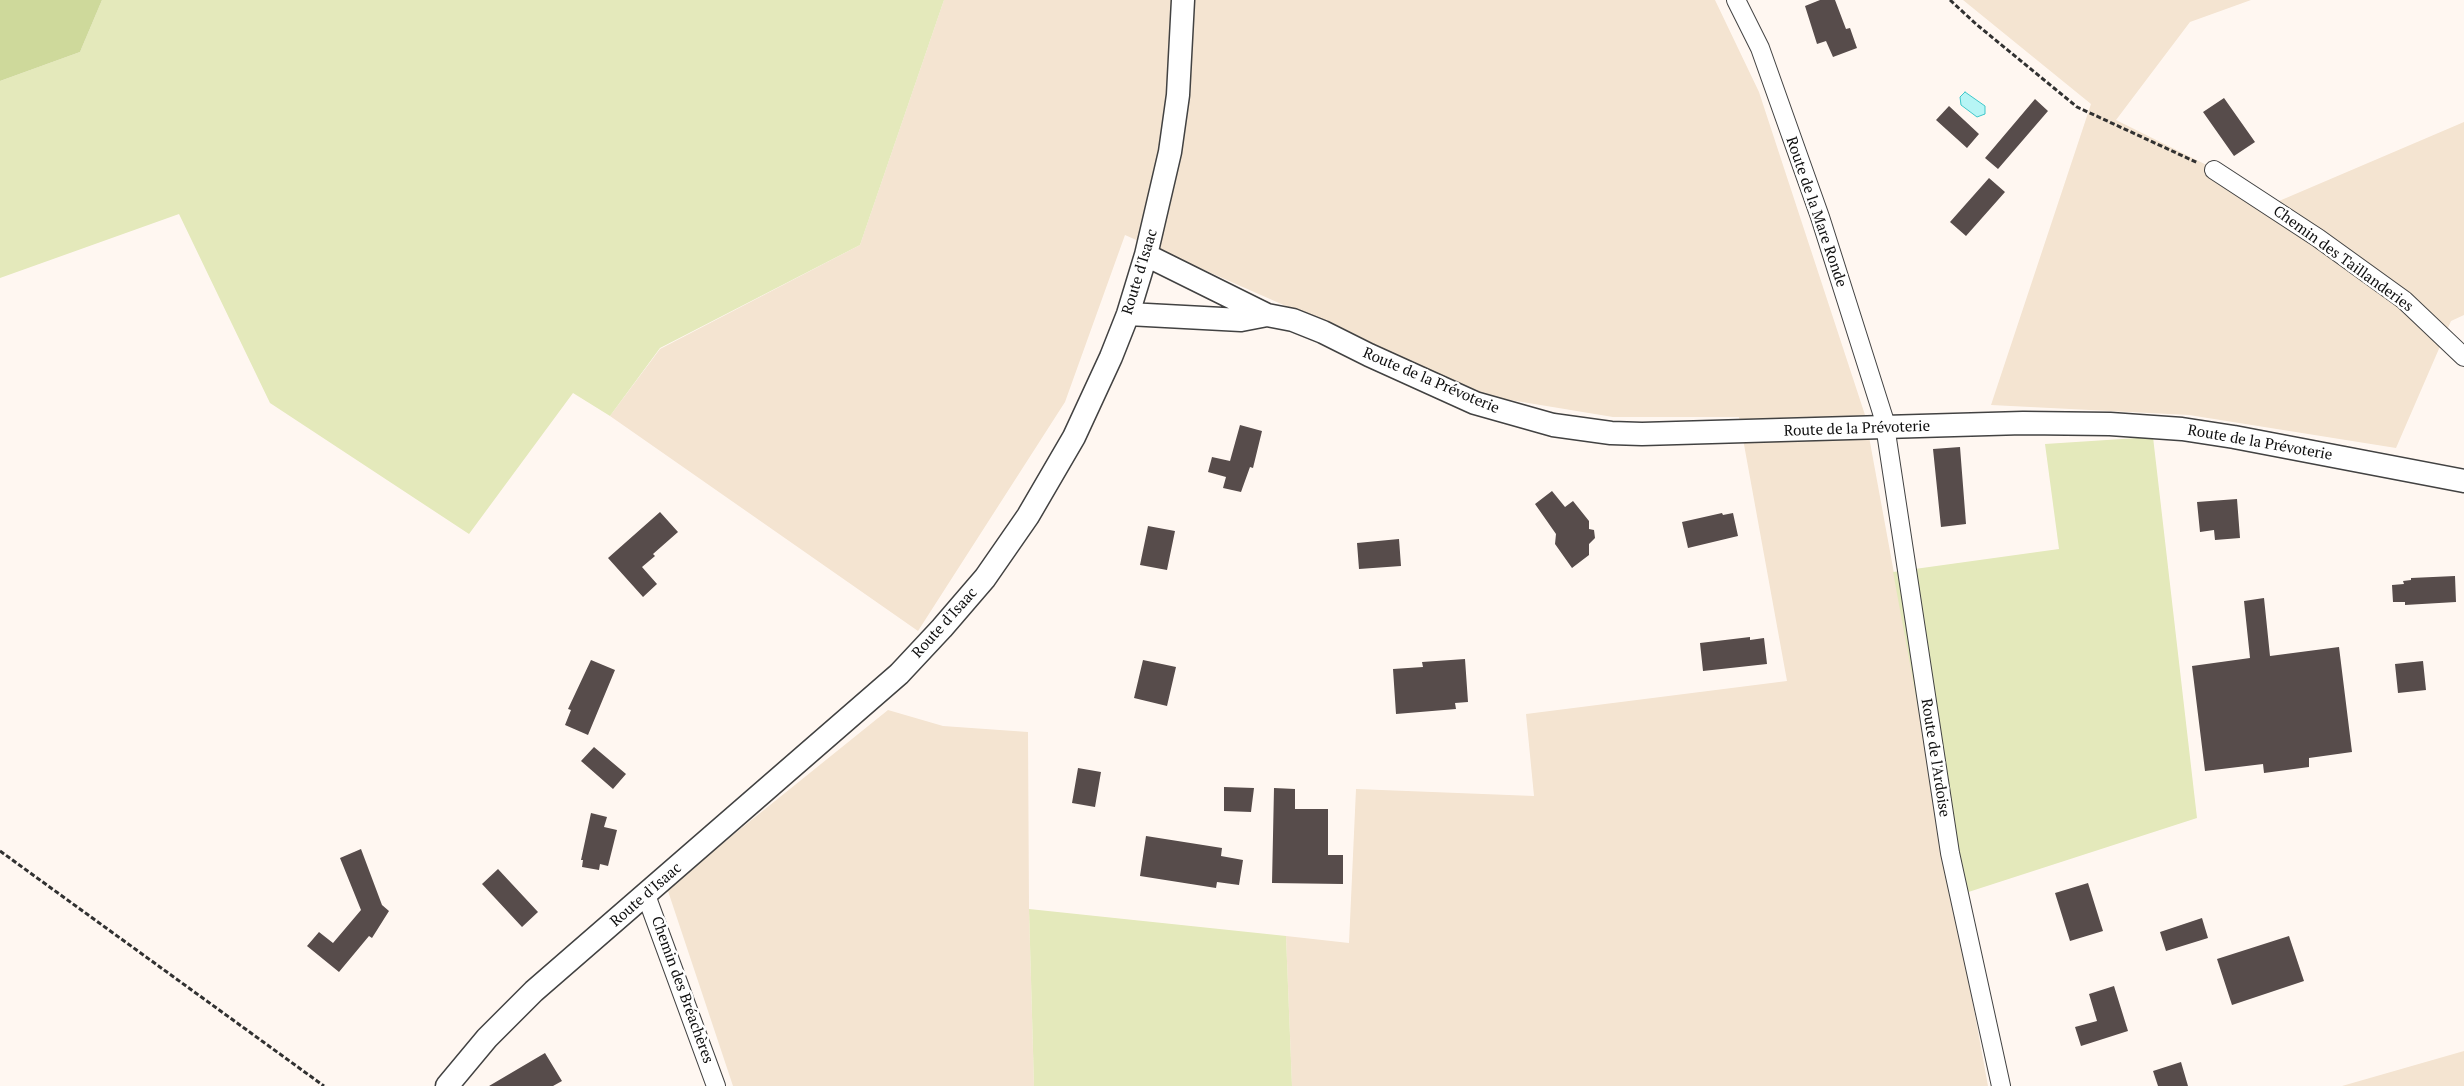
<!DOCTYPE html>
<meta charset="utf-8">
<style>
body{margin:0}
canvas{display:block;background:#fff7f1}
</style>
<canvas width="2464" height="1086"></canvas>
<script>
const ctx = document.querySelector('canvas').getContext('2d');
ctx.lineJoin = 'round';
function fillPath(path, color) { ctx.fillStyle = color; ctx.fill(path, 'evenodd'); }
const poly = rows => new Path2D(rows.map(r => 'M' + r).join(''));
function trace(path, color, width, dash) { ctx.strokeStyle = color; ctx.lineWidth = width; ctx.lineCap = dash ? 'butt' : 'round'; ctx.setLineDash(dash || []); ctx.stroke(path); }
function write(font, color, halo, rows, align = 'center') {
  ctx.font = font + ' "PT Serif",serif'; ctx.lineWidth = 5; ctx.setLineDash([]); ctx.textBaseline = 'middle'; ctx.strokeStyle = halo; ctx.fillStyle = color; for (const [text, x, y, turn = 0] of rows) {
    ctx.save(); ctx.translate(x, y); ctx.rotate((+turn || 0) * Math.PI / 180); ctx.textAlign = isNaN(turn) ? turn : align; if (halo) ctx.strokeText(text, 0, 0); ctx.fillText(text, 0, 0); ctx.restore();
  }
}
fillPath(poly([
 [944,0,1715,0,1759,92,1865,415,1988,1086,1292,1086,1286,936,1349,943,1356,789,1534,796,1526,714,1787,681,1739,417,1613,417,1492,397,1125,235,1065,402,918,631,610,416,660,349,860,245],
 [1963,0,2251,0,2190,22,2116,120,2279,201,2464,122,2464,315,2451,321,2396,448,2189,415,1991,405,2091,104],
 [888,710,943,726,1028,732,1029,909,1034,1086,733,1086,667,888],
 [2464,1051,2464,1086,2342,1086]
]), '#f4e4d1');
fillPath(poly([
 [102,0,944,0,860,245,660,348,610,416,573,393,469,534,270,403,179,214,0,278,0,81,80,52],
 [2153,437,2197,818,1953,897,1893,572,2059,549,2045,444],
 [1029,909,1286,936,1292,1086,1034,1086]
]), '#e4e9bb');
fillPath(poly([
 [0,0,102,0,80,52,0,81]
]), '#ced99b');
const water = poly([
 [1965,92,1985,106,1985,114,1977,117,1961,105,1960,97,1965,92]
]);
fillPath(water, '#b7f5f5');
trace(water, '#3fc7ca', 1);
fillPath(poly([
 [1820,0,1835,0,1846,29,1850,28,1857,48,1833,57,1826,41,1817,44,1805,6],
 [2224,98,2255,142,2234,156,2203,112],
 [2035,99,2048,111,1998,169,1985,158],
 [1949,106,1979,134,1967,148,1936,120],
 [1989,178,2005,192,1966,236,1950,222],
 [1240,425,1262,431,1253,468,1250,467,1241,492,1223,488,1226,477,1208,472,1212,457,1230,461],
 [1960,447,1966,524,1941,527,1933,449],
 [1552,491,1565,507,1573,501,1589,521,1589,529,1594,530,1595,538,1589,544,1589,555,1572,568,1555,544,1556,534,1535,504],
 [2237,499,2240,538,2215,540,2214,530,2200,532,2197,502],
 [660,512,678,532,653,554,655,556,642,567,657,584,643,597,608,558],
 [1722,513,1723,515,1733,513,1738,536,1688,548,1682,522],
 [1148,526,1175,531,1167,570,1140,565],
 [1399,539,1401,566,1359,569,1357,543],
 [2455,576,2456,602,2405,605,2405,602,2393,602,2392,585,2404,584,2403,581,2411,580,2411,578],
 [2264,598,2270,656,2339,647,2352,752,2309,758,2309,767,2264,773,2263,764,2205,771,2192,666,2250,658,2244,601],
 [1750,637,1750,640,1764,638,1767,664,1703,671,1700,643],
 [1465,659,1468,702,1455,703,1456,709,1396,714,1393,669,1423,667,1422,662],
 [591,660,615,670,588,735,565,725,571,710,568,709],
 [1143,660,1176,667,1167,706,1134,698],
 [2423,661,2426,690,2398,693,2395,664],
 [594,747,626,774,613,789,581,761],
 [1078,768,1101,772,1095,807,1072,803],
 [1224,787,1254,788,1251,812,1224,811],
 [1274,788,1295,789,1295,809,1328,809,1328,855,1343,855,1343,884,1272,883],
 [591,813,607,817,604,827,617,830,608,866,600,864,599,870,582,867,583,860,581,860],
 [1146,836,1222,848,1221,856,1243,860,1239,885,1217,882,1216,888,1140,876],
 [361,849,382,905,389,911,372,938,369,936,339,972,307,946,319,932,333,943,361,910,340,858],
 [498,869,538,912,522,927,482,884],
 [2088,883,2103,931,2070,941,2055,893],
 [2202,918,2208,938,2166,951,2160,932],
 [2289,936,2304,981,2232,1005,2217,959],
 [2114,986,2128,1031,2081,1046,2075,1027,2097,1021,2089,994],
 [545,1053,562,1081,553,1086,489,1086],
 [2181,1062,2188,1086,2158,1086,2153,1071]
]), '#574c4b');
const minor = poly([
 [1736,0,1760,48,1820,217,1884,419,1950,853,2001,1086],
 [2214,170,2318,238,2404,300,2464,357],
 [646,895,716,1086]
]);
const tertiary = poly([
 [1146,255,1267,315,1293,320,1323,332,1369,355,1475,403,1553,425,1611,433,1642,434,2023,423,2110,424,2182,429,2234,437,2464,481],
 [1128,314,1241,320,1267,315],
 [447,1086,487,1038,534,991,899,674,942,628,985,578,1028,516,1074,437,1111,357,1128,314,1146,255,1170,152,1178,95,1183,0]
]);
trace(minor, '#424242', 20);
trace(tertiary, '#424242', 25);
trace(poly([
 [1950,0,1976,24,2077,107,2198,163],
 [0,851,324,1086]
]), '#313131', 3, [5, 2.5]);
trace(minor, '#fff', 18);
trace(tertiary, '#fff', 22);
write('15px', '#0f0f0f', '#fff', [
 ["Route de la Mare Ronde",1816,212,71],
 ["Chemin des Taillanderies",2343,259,36],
 ["Route d'Isaac",1140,272,-73],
 ["Route de la Prévoterie",1431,381,23],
 ["Route de la Prévoterie",1857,429,-2],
 ["Route de la Prévoterie",2260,443,10],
 ["Route d'Isaac",945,623,-48],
 ["Route de l'Ardoise",1935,758,81],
 ["Route d'Isaac",646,895,-41],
 ["Chemin des Bréachères",682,990,70]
]);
</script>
